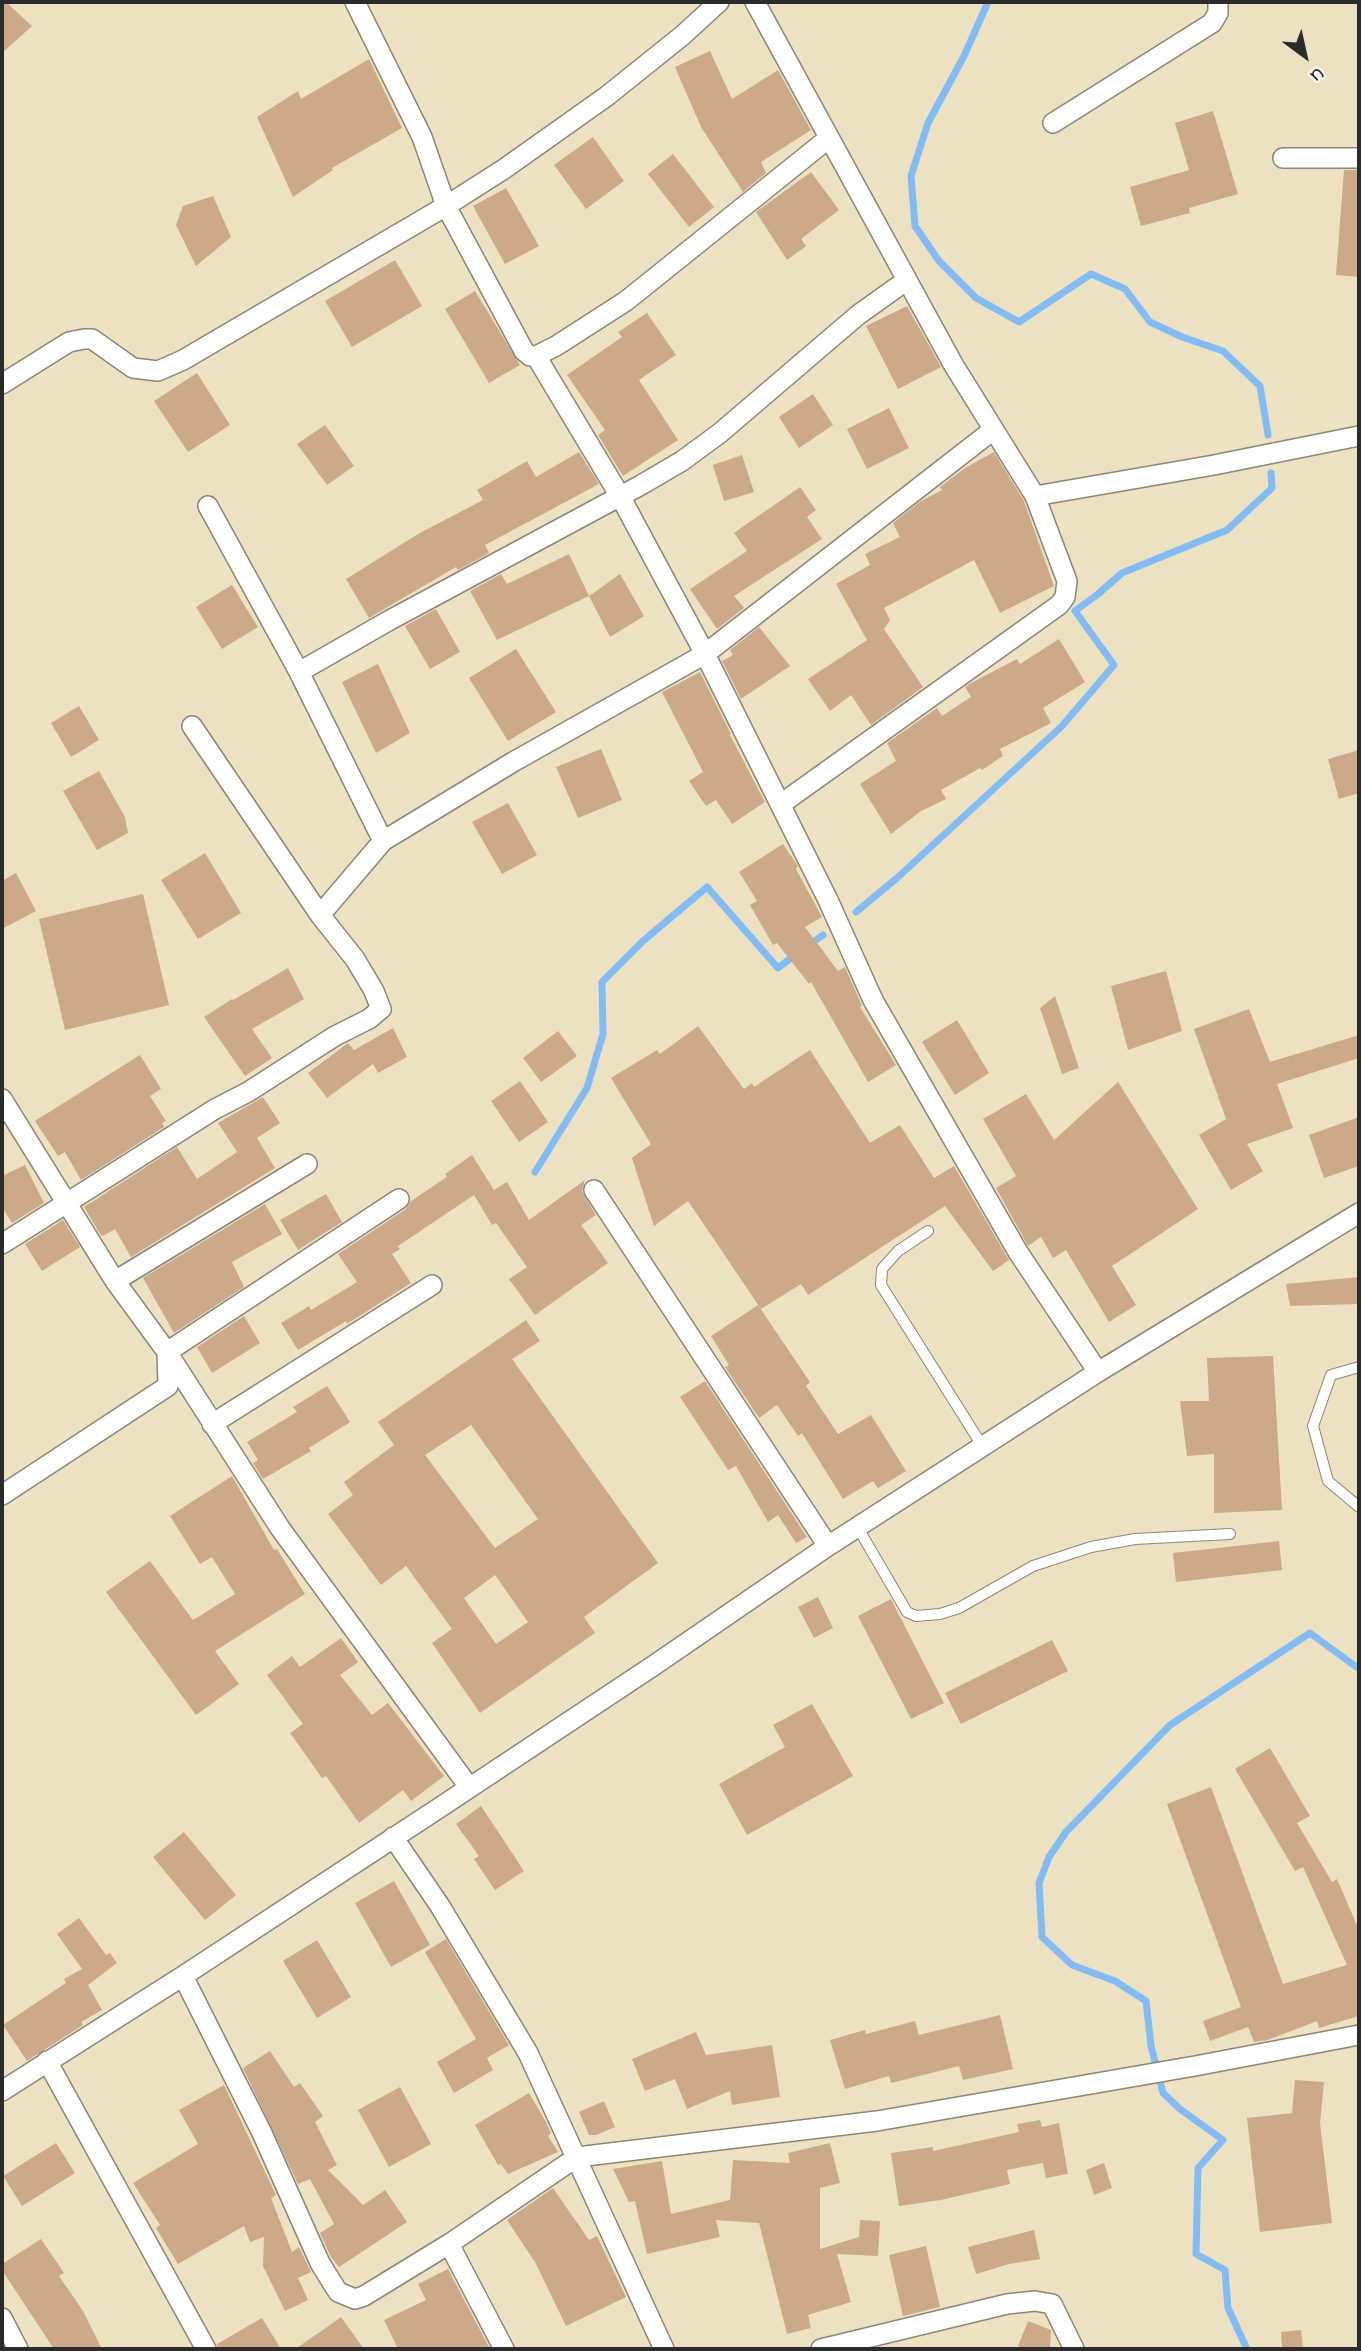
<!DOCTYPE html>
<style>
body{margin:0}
#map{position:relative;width:1361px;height:2351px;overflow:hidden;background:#ece2c1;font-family:"Indie Flower",sans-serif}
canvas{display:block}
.frame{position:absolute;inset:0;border:4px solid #2b2b2b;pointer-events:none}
.north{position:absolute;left:1270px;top:21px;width:70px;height:70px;-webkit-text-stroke:5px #fbf7ec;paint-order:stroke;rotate:147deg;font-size:19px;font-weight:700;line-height:28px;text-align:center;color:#2b2b2b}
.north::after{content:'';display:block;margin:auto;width:24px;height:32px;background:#2b2b2b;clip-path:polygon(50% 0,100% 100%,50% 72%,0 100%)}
</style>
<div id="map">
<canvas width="1361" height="2351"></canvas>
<div class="frame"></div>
<div class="north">U</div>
</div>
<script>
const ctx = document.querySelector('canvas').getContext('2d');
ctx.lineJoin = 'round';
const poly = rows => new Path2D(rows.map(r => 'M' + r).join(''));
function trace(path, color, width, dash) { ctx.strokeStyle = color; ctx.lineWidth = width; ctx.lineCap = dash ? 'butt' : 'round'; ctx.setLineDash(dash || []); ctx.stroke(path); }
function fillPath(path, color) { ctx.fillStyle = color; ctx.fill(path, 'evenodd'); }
trace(poly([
 [988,2,964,56,928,123,911,176,915,226,939,261,976,298,1019,322,1091,274,1125,289,1150,322,1182,337,1223,351,1260,386,1268,435],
 [856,912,897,878,1062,726,1114,665,1075,611,1098,594,1122,573,1227,530,1272,488,1271,473],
 [809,945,823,935],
 [535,1172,587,1088,603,1034,602,982,643,941,707,887,778,968,796,954],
 [1247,2349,1228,2308,1225,2270,1196,2254,1198,2168,1223,2140,1180,2109,1163,2093,1151,2046,1146,2001,1115,1981,1072,1965,1042,1937,1039,1883,1049,1857,1066,1832,1170,1725,1310,1633,1359,1669]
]), '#83bcf4', 7);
fillPath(poly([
 [2,2,6,2,32,26,2,53],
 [710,51,732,99,778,70,811,130,761,162,766,173,743,192,701,127,675,67],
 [369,59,402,128,332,168,333,170,293,197,257,117,298,91,301,99],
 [1213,111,1238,194,1189,208,1190,213,1141,226,1130,187,1189,170,1175,123],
 [593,137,624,181,586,209,554,165],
 [673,154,714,207,689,227,648,174],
 [1344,170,1359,170,1359,277,1336,275],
 [811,172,839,210,801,239,806,246,787,260,756,212],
 [506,188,539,246,505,264,473,206],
 [213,196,231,237,196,266,176,225,183,206],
 [395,260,422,306,352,347,325,301],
 [475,291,520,365,489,383,445,309],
 [907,306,941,367,898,389,866,326],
 [647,313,676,355,639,380,678,440,623,476,598,435,605,430,567,375,622,337,618,332],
 [197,373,230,425,188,452,154,401],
 [813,394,833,425,799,448,779,417],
 [889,408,909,448,867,469,847,429],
 [325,425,354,466,327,485,297,444],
 [579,452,599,484,485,545,489,553,458,570,456,567,369,618,346,579,418,534,483,500,477,490,527,461,536,477],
 [994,452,1024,501,1054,586,1000,613,974,560,884,608,890,620,884,629,923,687,871,725,851,695,830,711,808,679,867,640,836,584,870,565,865,554,900,537,893,523,921,501,942,490,940,487,965,468],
 [742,455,754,492,724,501,713,465],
 [800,487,816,510,807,517,822,539,734,596,744,608,717,629,690,589,747,551,734,533],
 [569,554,589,596,497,640,470,591,501,574,507,584],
 [620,574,644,616,610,637,589,596],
 [232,585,258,627,222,649,196,607],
 [436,609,460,652,430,669,405,626],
 [759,627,790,666,741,699,722,661,733,655,730,650],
 [1059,639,1085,682,1043,708,1051,723,1000,749,1003,756,982,770,980,768,941,790,946,799,921,811,891,834,860,784,896,761,887,743,937,708,942,716,971,697,965,687,971,683,1017,659,1020,664],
 [516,649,556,712,508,741,469,678],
 [378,664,410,733,376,753,342,682],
 [700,672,731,734,730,735,765,802,732,824,716,800,706,806,689,781,703,772,662,692],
 [79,706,99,740,71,757,51,723],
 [601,749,622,800,578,818,556,767],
 [1359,750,1359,793,1339,799,1328,759],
 [99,771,125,817,128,833,97,850,63,791],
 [508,803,537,855,502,874,472,822],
 [783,844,798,866,796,869,822,917,805,927,838,971,845,967,862,1006,860,1007,896,1065,868,1082,811,982,809,984,777,943,773,945,750,905,757,901,739,872],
 [205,853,241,913,198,939,161,880],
 [16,873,36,911,2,929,2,881],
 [143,894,169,1005,65,1030,39,919],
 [288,968,304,999,252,1029,272,1058,245,1076,204,1017,232,999,233,1000],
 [1166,971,1182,1031,1128,1050,1111,986],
 [1055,996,1079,1068,1062,1074,1040,1008],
 [1249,1009,1270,1062,1359,1035,1359,1058,1277,1084,1293,1128,1247,1144,1263,1171,1231,1190,1199,1135,1226,1119,1194,1029],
 [957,1020,989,1073,955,1095,922,1042],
 [698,1026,744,1089,752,1083,754,1087,810,1050,870,1143,900,1125,934,1178,954,1166,1009,1260,993,1271,945,1206,808,1295,801,1284,761,1309,688,1201,654,1226,632,1158,651,1144,611,1078,657,1050,660,1054],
 [393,1028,407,1057,378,1073,373,1064,327,1098,308,1073,348,1043,354,1050],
 [558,1031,577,1056,541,1082,523,1058],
 [140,1055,161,1089,150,1096,166,1121,162,1123,164,1127,81,1180,65,1152,58,1156,35,1121],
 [520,1081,548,1122,519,1142,491,1101],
 [1118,1082,1198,1209,1112,1266,1136,1305,1109,1322,1066,1250,1053,1258,1041,1237,1028,1246,996,1188,1016,1176,983,1119,1026,1094,1054,1140],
 [263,1097,280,1123,257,1138,275,1168,131,1257,115,1229,103,1236,100,1234,84,1207,177,1147,197,1179,237,1152,218,1123],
 [1359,1117,1359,1166,1324,1178,1309,1135],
 [472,1155,494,1190,507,1182,529,1220,585,1180,582,1191,596,1215,581,1225,608,1263,535,1315,509,1279,527,1267,496,1223,492,1225,474,1195,398,1246,400,1249,392,1254,411,1283,347,1324,346,1321,298,1350,281,1323,309,1306,311,1310,357,1282,338,1254,406,1209,411,1201,447,1177,445,1174],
 [25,1165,44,1203,12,1223,2,1207,2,1176],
 [326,1194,342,1222,298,1250,280,1220],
 [265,1204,282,1234,232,1262,244,1287,174,1333,143,1278],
 [63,1220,80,1247,42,1271,25,1244],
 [1359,1277,1359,1304,1290,1306,1286,1284],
 [758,1305,810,1382,806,1386,838,1434,871,1415,906,1471,878,1488,873,1481,843,1499,802,1433,798,1436,777,1405,759,1418,725,1367,729,1365,711,1336],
 [244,1316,260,1343,212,1373,197,1347],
 [526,1320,540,1341,512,1359,658,1563,584,1617,595,1633,480,1713,432,1643,452,1629,406,1566,381,1585,328,1514,353,1495,344,1482,394,1445,378,1422],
 [471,1425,538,1519,495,1548,425,1455],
 [495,1575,528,1622,496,1644,464,1598],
 [1273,1356,1282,1510,1214,1513,1214,1454,1187,1456,1180,1401,1209,1401,1207,1358],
 [705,1381,807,1537,796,1543,778,1515,768,1522,736,1466,728,1470,680,1397],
 [327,1386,350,1422,309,1448,311,1451,263,1479,253,1463,258,1460,247,1442,297,1412,293,1407],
 [232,1476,274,1550,277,1549,305,1594,215,1651,239,1684,196,1715,106,1592,150,1561,193,1620,235,1594,212,1557,200,1564,170,1516],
 [1279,1541,1282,1570,1176,1582,1173,1553],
 [818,1597,833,1628,814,1638,798,1607],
 [891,1599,944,1703,911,1719,858,1616],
 [341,1638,358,1662,340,1675,372,1715,388,1703,444,1776,411,1801,403,1790,359,1823,326,1776,322,1778,290,1733,303,1724,267,1675,292,1656,300,1667],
 [1052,1640,1068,1671,961,1724,945,1693],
 [812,1704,853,1776,747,1835,719,1784,785,1747,773,1725],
 [1270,1748,1310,1816,1297,1823,1332,1882,1337,1879,1359,1930,1359,2016,1319,2028,1317,2021,1268,2040,1254,2042,1248,2027,1210,2041,1203,2021,1241,2007,1167,1804,1211,1787,1283,1984,1347,1965,1303,1867,1295,1871,1235,1769],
 [481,1806,524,1871,495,1890,474,1859,479,1856,456,1824],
 [184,1832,236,1895,205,1920,153,1857],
 [394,1881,430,1945,391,1967,355,1903],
 [79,1918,106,1955,110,1953,117,1963,88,1985,102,2010,81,2022,83,2025,27,2061,3,2025,66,1983,64,1979,82,1969,57,1934],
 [446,1939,509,2045,487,2058,493,2070,454,2093,437,2062,476,2039,425,1952],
 [317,1940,351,1997,317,2018,283,1961],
 [1000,2015,1013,2069,963,2080,959,2066,891,2083,889,2076,845,2089,830,2040,865,2030,866,2034,915,2021,919,2035],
 [696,2032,706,2055,772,2045,780,2097,732,2105,730,2091,687,2109,675,2079,645,2091,632,2059],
 [270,2051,294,2087,300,2083,323,2116,315,2122,337,2165,328,2170,363,2205,385,2190,407,2222,339,2267,331,2257,320,2233,334,2224,310,2179,298,2184,243,2068],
 [1295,2080,1324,2082,1320,2123,1332,2223,1260,2232,1247,2118,1292,2113],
 [224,2085,276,2195,271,2198,292,2252,299,2247,311,2272,298,2278,308,2300,285,2311,263,2266,264,2237,250,2242,244,2226,178,2264,156,2228,160,2225,133,2183,198,2144,179,2110],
 [400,2087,431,2144,389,2167,358,2110],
 [529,2093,546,2122,551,2133,548,2136,558,2152,508,2174,501,2164,498,2165,475,2125],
 [604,2101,615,2127,596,2135,589,2135,579,2112],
 [1040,2120,1042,2127,1059,2123,1068,2174,1046,2178,1043,2163,1007,2170,1010,2184,941,2200,899,2206,891,2153,933,2147,933,2151,1019,2132,1017,2124],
 [56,2143,75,2173,22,2206,3,2176],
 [830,2143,840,2183,820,2188,820,2249,859,2237,860,2220,880,2221,878,2256,837,2254,851,2302,808,2315,811,2328,787,2334,759,2223,716,2220,720,2237,647,2254,635,2201,629,2202,613,2169,662,2161,671,2214,730,2200,733,2160,790,2163,788,2153],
 [1104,2163,1112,2188,1094,2195,1086,2170],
 [553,2188,589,2240,597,2236,626,2297,566,2326,535,2262,507,2220],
 [1034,2230,1040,2259,1009,2264,976,2274,968,2247],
 [41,2239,64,2273,59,2276,83,2311,102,2349,54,2349,2,2270,2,2264],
 [926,2246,940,2307,903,2316,889,2255],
 [448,2269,490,2349,398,2349,384,2320,426,2300,418,2284],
 [341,2317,364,2349,295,2349,320,2332],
 [262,2318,281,2349,218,2349,217,2344],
 [1028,2321,1051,2330,1050,2349,1017,2349],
 [1301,2330,1303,2349,1282,2349,1281,2332]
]), '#ccaa89');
const lane = poly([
 [928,1231,898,1251,882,1269,881,1285,983,1447],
 [1359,1367,1331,1375,1313,1426,1328,1481,1359,1507],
 [858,1528,907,1612,916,1616,940,1614,959,1608,1033,1566,1091,1547,1135,1539,1230,1534]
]);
const street = poly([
 [355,2,422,137,446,206,524,351,530,356,536,356,556,346,626,301,829,138],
 [755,2,953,364,1035,496,1214,465,1359,436],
 [1053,123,1212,23,1218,13,1218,2],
 [1283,158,1359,158],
 [536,356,620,496,705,654,828,900,873,1000,1018,1252,1098,1372],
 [2,384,69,342,84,339,92,339,133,368,158,371,183,360,446,206,504,169,607,96,683,35,719,2],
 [208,506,299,672,383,841],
 [299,672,390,620,641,485,682,461,720,433,858,315,907,280],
 [781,804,1059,605,1065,597,1067,581,1035,496],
 [320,915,383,841,513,762,705,654,993,430],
 [2,1099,115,1281,167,1352,280,1528,469,1787],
 [594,1190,828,1546],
 [2,1244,215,1109,248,1092,335,1036,369,1019,381,1009,374,991,355,959,320,915,192,726],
 [115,1281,307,1164],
 [212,1424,432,1285],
 [2,1495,168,1386,167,1352,399,1199],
 [393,1837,440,1906,528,2053,664,2349],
 [183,1976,262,2133,320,2263,338,2292,355,2299,364,2296,449,2244,577,2157,877,2121,1195,2066,1359,2035],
 [47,2061,206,2349],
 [2,2091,183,1976,439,1808,653,1666,828,1546,1098,1372,1359,1213],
 [449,2244,504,2349],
 [2,2318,18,2349],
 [821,2349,1007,2304,1035,2301,1052,2304,1074,2349]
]);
trace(lane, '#8c8676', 12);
trace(street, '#8c8676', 22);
trace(lane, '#fff', 10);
trace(street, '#fff', 19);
</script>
